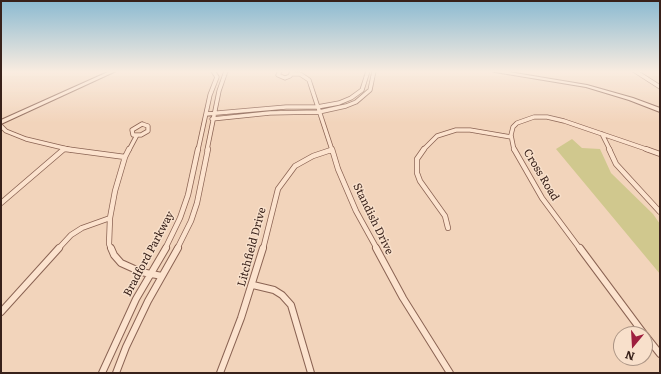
<!DOCTYPE html>
<style>
body{margin:0}
#map{position:relative;width:661px;height:374px;overflow:hidden;background:#f2d4bb;font-family:Literata,serif}
canvas{display:block}
.frame{position:absolute;inset:0;border:2px solid #38211a;pointer-events:none}
.north{position:absolute;left:613px;top:326px;width:40px;height:40px;box-sizing:border-box;background:#f8e0cb;border:1px solid #ab9484;border-radius:50%;rotate:198deg;font-size:11px;font-weight:700;line-height:16px;text-align:center;color:#38211a}
.north::after{content:'';display:block;margin:auto;width:14px;height:18px;background:#9e1e3e;clip-path:polygon(50% 0,100% 100%,50% 72%,0 100%)}
</style>
<div id="map">
<canvas width="661" height="374"></canvas>
<div class="frame"></div>
<div class="north">N</div>
</div>
<script>
const ctx = document.querySelector('canvas').getContext('2d');
ctx.lineJoin = 'round';
function fillPath(path, color) { ctx.fillStyle = color; ctx.fill(path, 'evenodd'); }
const poly = rows => new Path2D(rows.map(r => 'M' + r).join(''));
function trace(path, color, width, dash) { ctx.strokeStyle = color; ctx.lineWidth = width; ctx.lineCap = dash ? 'butt' : 'round'; ctx.setLineDash(dash || []); ctx.stroke(path); }
function write(font, color, halo, rows, align = 'center') {
  ctx.font = font + ' Literata,serif'; ctx.lineWidth = 3; ctx.setLineDash([]); ctx.textBaseline = 'middle'; ctx.strokeStyle = halo; ctx.fillStyle = color; for (const [text, x, y, turn = 0] of rows) {
    ctx.save(); ctx.translate(x, y); ctx.rotate((+turn || 0) * Math.PI / 180); ctx.textAlign = isNaN(turn) ? turn : align; if (halo) ctx.strokeText(text, 0, 0); ctx.fillText(text, 0, 0); ctx.restore();
  }
}
fillPath(poly([
 [572,139,582,148,600,149,611,173,653,214,660,224,660,274,556,149]
]), '#d0c88e');
const minorFar2 = poly([
 [280,71,278,75,285,78,290,76,292,72],
 [635,71,660,87],
 [292,74,300,74,309,80,332,150],
 [206,114,286,107,317,107,339,103,351,98,362,90,368,71],
 [212,119,270,113,319,112,346,106,356,102,370,90,374,71],
 [142,124,148,126,148,131,141,135,133,135,132,130,142,124],
 [1,126,6,131,26,139,72,150],
 [602,134,610,150],
 [63,150,64,149],
 [129,150,137,135],
 [198,150,210,95,217,77,213,71],
 [207,150,219,91,226,71],
 [423,150,437,136,456,130,470,130,511,137],
 [514,150,511,135,513,127,517,123,534,117,547,117,564,121,649,150]
]);
const minorFar1 = poly([
 [65,149,125,157],
 [332,149,338,169,356,211,377,249],
 [424,149,417,159,417,173,420,181,445,216,448,228],
 [514,149,542,198,580,249],
 [609,149,616,164,660,212],
 [646,149,660,154],
 [1,203,64,149],
 [58,249,71,235,82,228,110,218],
 [111,249,109,244,110,218,115,191,125,157,129,149],
 [165,249,180,218,188,195,198,149],
 [177,249,191,221,197,203,208,149],
 [263,249,278,189,295,166,313,156,331,150]
]);
const minor = poly([
 [111,248,114,255,121,263,141,272,162,276],
 [376,248,403,298,450,373],
 [580,248,644,334],
 [253,285,274,290,282,295,291,305,311,373],
 [1,312,59,248],
 [645,335,660,354],
 [102,373,136,299,166,248],
 [116,373,126,347,148,301,178,248],
 [220,373,241,318,263,248]
]);
const tertiary = poly([
 [110,71,116,71,1,124,1,120,110,71],
 [493,71,503,71,587,85,633,98,660,108,660,112,629,100,586,87,495,72,493,71]
]);
trace(minorFar2, '#8a6353', 5);
trace(minorFar1, '#8a6353', 6);
trace(minor, '#8a6353', 8);
trace(tertiary, '#8a6353', 2);
trace(minorFar2, '#fce3ce', 3.5);
trace(minorFar1, '#fce3ce', 4.5);
trace(minor, '#fce3ce', 6);
fillPath(tertiary, '#fce3ce');
const sky = ctx.createLinearGradient(0, 0, 0, 123);
sky.addColorStop(0, '#8bbad1');
sky.addColorStop(0.58, '#f9ece0');
sky.addColorStop(1, '#f9ece000');
ctx.fillStyle = sky;
ctx.fillRect(0, 0, 661, 123);
write('11px', '#38211a', '#f8e0cb', [
 ["Cross Road",541,175,59],
 ["Standish Drive",373,219,64],
 ["Litchfield Drive",252,247,-75],
 ["Bradford Parkway",149,254,-62]
]);
</script>
